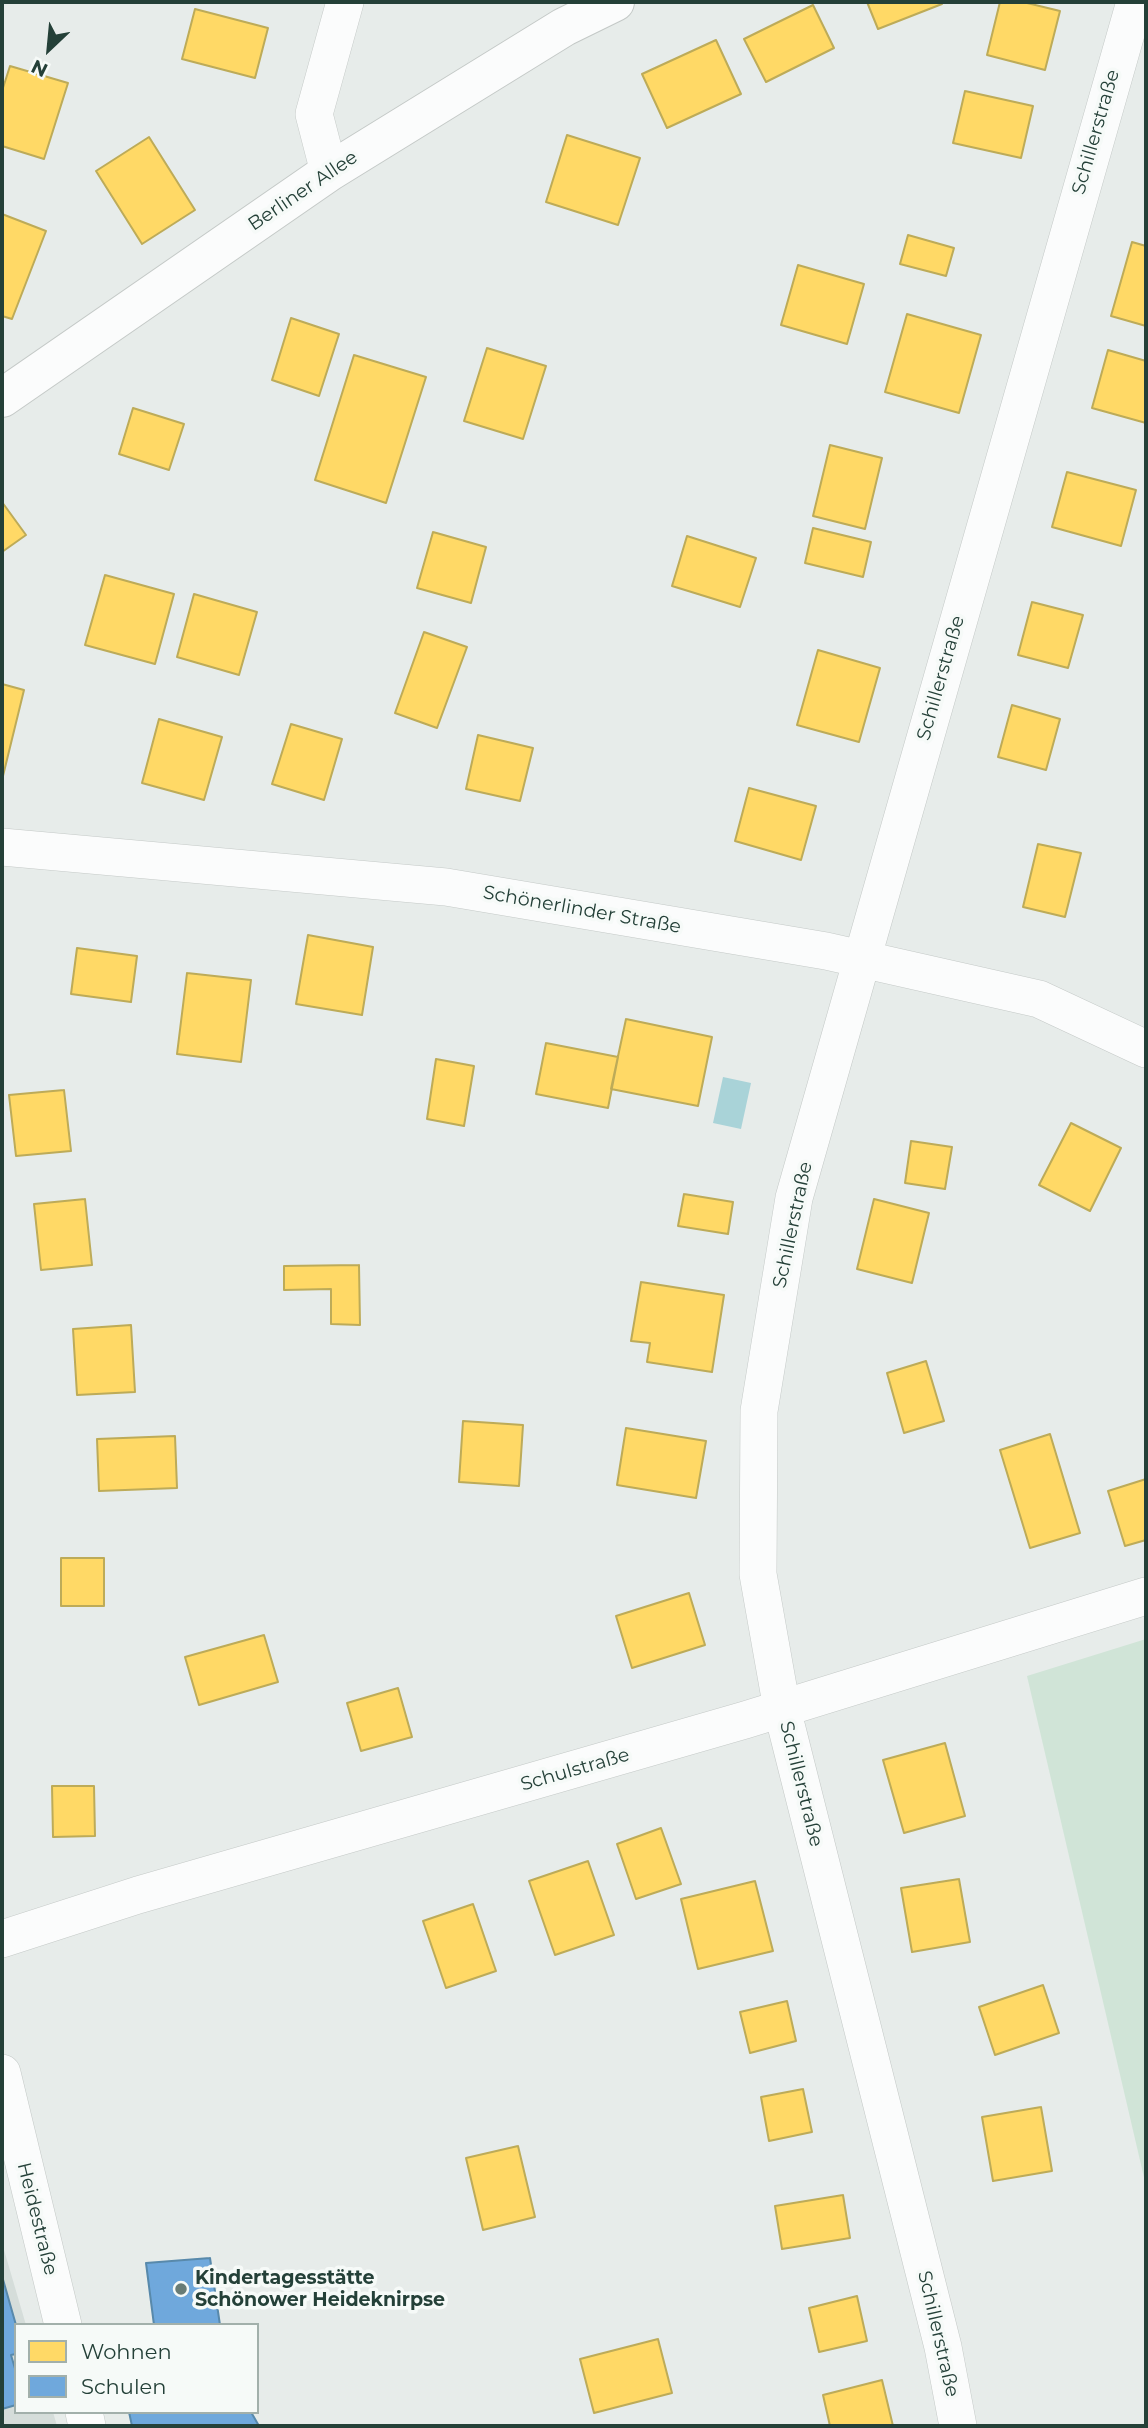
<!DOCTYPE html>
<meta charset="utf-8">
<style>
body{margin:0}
#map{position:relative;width:1148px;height:2428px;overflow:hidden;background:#e7ecea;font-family:Montserrat,sans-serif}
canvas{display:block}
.frame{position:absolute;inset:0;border:4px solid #244038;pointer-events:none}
.legend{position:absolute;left:14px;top:2323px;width:245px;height:91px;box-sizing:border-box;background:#f6faf8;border:2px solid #a2b0ab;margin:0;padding:9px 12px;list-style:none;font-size:21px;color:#244038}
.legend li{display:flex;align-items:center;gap:14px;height:35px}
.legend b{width:35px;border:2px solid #a2b0ab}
.north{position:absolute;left:14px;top:14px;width:70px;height:70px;-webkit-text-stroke:5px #f6faf8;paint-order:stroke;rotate:206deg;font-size:19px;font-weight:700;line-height:28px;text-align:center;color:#244038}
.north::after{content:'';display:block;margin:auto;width:24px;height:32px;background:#244038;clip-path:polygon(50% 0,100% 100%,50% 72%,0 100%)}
</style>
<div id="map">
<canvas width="1148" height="2428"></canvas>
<div class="frame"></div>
<ul class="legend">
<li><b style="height:19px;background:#ffd966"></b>Wohnen</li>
<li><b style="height:19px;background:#6fa8dc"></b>Schulen</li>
</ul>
<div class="north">N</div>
</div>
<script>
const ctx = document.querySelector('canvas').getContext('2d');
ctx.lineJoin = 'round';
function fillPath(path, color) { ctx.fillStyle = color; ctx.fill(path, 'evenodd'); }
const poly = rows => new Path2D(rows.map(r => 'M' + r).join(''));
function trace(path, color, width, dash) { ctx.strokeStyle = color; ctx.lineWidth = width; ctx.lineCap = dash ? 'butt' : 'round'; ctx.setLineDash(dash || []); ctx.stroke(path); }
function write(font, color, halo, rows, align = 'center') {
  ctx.font = font + ' Montserrat,sans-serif'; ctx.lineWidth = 7; ctx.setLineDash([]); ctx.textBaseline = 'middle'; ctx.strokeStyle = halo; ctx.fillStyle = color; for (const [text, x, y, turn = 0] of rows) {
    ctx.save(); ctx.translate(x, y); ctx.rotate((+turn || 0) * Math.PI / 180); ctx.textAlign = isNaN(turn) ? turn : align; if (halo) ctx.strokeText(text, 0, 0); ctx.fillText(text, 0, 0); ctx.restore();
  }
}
fillPath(poly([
 [2,2243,26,2325,16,2325,16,2412,53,2412,57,2426,2,2426]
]), '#d5ddda');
fillPath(poly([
 [1146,1639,1146,2186,1027,1676]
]), '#d0e4d7');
fillPath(poly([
 [723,1077,751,1083,741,1129,713,1123]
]), '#a9d3d8');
const homes = poly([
 [867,2,941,2,942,4,878,29,867,2],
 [1000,2,1023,2,1060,11,1045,70,987,55,1000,2],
 [813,5,834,48,766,82,744,39,813,5],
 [195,9,268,28,255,78,182,59,195,9],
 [716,40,741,94,667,128,642,74,716,40],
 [10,66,68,83,44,159,2,146,2,91,10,66],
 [965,91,1033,106,1021,158,953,143,965,91],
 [567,135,640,158,618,225,546,202,567,135],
 [149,137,195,210,142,244,96,171,149,137],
 [2,214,46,231,12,319,2,316,2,214],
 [908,235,954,248,946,276,900,264,908,235],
 [1132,242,1146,246,1146,326,1111,316,1132,242],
 [798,265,864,284,847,344,781,325,798,265],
 [907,314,981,335,959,413,885,392,907,314],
 [291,318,339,334,319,396,272,380,291,318],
 [487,348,546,366,523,439,464,421,487,348],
 [1108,350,1146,361,1146,423,1092,408,1108,350],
 [354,355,426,377,386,503,315,480,354,355],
 [133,408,184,424,169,470,119,454,133,408],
 [830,445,882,458,865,529,813,516,830,445],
 [1067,472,1136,490,1121,546,1052,527,1067,472],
 [2,502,26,535,2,552,2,502],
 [813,528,871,542,863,577,805,563,813,528],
 [433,532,486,547,471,603,417,588,433,532],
 [687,536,756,558,740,607,672,586,687,536],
 [105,575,174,594,155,664,85,645,105,575],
 [194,594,257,612,239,675,177,657,194,594],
 [1032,602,1083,615,1068,668,1018,655,1032,602],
 [424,632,467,647,437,728,395,713,424,632],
 [818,650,880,668,859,742,797,725,818,650],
 [2,684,24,690,2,780,2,684],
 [1012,705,1060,719,1046,770,998,757,1012,705],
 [159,719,222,737,204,800,142,783,159,719],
 [291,724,342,739,324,800,272,784,291,724],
 [478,735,533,748,520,801,466,789,478,735],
 [749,788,816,806,801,860,735,841,749,788],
 [1038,844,1081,853,1065,917,1023,907,1038,844],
 [308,935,373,947,362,1015,296,1004,308,935],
 [77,948,137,956,131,1002,71,994,77,948],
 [187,973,251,980,241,1062,177,1054,187,973],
 [626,1019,712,1037,698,1106,611,1089,626,1019],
 [546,1043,618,1057,608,1108,536,1094,546,1043],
 [436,1059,474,1066,464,1126,427,1119,436,1059],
 [64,1090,71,1151,16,1156,9,1095,64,1090],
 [1071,1123,1121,1148,1090,1211,1039,1185,1071,1123],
 [911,1141,952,1147,945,1189,905,1183,911,1141],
 [684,1194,733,1202,728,1234,678,1226,684,1194],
 [85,1199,92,1265,41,1270,34,1204,85,1199],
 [874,1199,929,1213,912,1283,857,1269,874,1199],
 [359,1265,360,1325,331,1324,331,1289,284,1290,284,1266,359,1265],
 [641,1282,724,1295,712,1372,647,1362,650,1343,631,1341,641,1282],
 [131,1325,135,1392,77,1395,73,1329,131,1325],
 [926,1361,944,1421,904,1433,887,1373,926,1361],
 [463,1421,523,1425,519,1486,459,1482,463,1421],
 [626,1428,706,1441,696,1498,617,1485,626,1428],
 [1050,1434,1080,1533,1030,1548,1000,1450,1050,1434],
 [175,1436,177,1488,99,1491,97,1439,175,1436],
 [1146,1479,1146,1540,1125,1546,1108,1491,1146,1479],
 [61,1558,104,1558,104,1606,61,1606,61,1558],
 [689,1593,705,1645,632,1668,616,1616,689,1593],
 [264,1635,278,1682,199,1705,185,1657,264,1635],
 [398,1688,412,1737,361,1751,347,1703,398,1688],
 [945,1743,965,1816,904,1833,883,1760,945,1743],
 [52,1786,94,1786,95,1836,53,1837,52,1786],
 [661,1828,681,1884,636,1899,617,1844,661,1828],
 [588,1861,614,1935,555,1955,529,1881,588,1861],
 [959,1879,970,1942,912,1952,901,1888,959,1879],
 [755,1881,773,1951,698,1969,681,1899,755,1881],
 [473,1904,496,1971,446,1988,423,1921,473,1904],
 [1043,1985,1059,2033,995,2055,979,2007,1043,1985],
 [787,2001,796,2041,750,2053,740,2012,787,2001],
 [803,2089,812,2132,769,2141,761,2097,803,2089],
 [1041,2107,1052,2171,993,2181,982,2117,1041,2107],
 [518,2146,535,2217,483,2230,466,2158,518,2146],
 [843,2195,850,2238,782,2249,775,2206,843,2195],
 [857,2296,867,2341,819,2352,809,2308,857,2296],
 [658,2339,672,2393,594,2413,580,2359,658,2339],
 [882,2380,893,2426,830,2426,823,2395,882,2380]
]);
fillPath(homes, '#ffd966');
trace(homes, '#bdab58', 2);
const schools = poly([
 [210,2258,220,2325,154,2325,146,2263,210,2258],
 [2,2276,16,2325,16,2354,11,2355,16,2372,16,2405,2,2409,2,2276],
 [129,2412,251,2412,259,2426,132,2426,129,2412]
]);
fillPath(schools, '#6fa8dc');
trace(schools, '#5889ab', 2);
const minor = poly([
 [329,172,314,114,345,2],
 [2,847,446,887,826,951,1039,999,1146,1049],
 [2,1939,138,1895,745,1720,1146,1596],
 [2,2073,63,2325],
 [84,2412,87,2426],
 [958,2426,943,2347,782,1709,758,1574,759,1411,794,1198,1135,2]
]);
const tertiary = poly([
 [2,398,329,172,564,27,615,2]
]);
trace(minor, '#c4c9c7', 38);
trace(tertiary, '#c4c9c7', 40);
trace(minor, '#fbfcfc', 37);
trace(tertiary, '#fbfcfc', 38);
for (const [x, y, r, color] of [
 [181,2289,7,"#687c76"]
]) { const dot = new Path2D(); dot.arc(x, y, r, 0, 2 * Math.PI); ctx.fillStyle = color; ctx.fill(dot); trace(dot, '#f6faf8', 2.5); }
write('19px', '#244038', '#f6faf8', [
 ["Schillerstraße",1096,132,-74],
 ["Berliner Allee",303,191,-34],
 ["Schillerstraße",941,678,-74],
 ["Schönerlinder Straße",582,910,10],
 ["Schillerstraße",793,1225,-78],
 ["Schulstraße",575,1770,-16],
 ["Schillerstraße",801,1784,76],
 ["Heidestraße",37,2219,76],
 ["Schillerstraße",938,2334,77]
]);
write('bold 19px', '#244038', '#f6faf8', [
 ["Kindertagesstätte",195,2278],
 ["Schönower Heideknirpse",195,2300]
], 'left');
</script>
